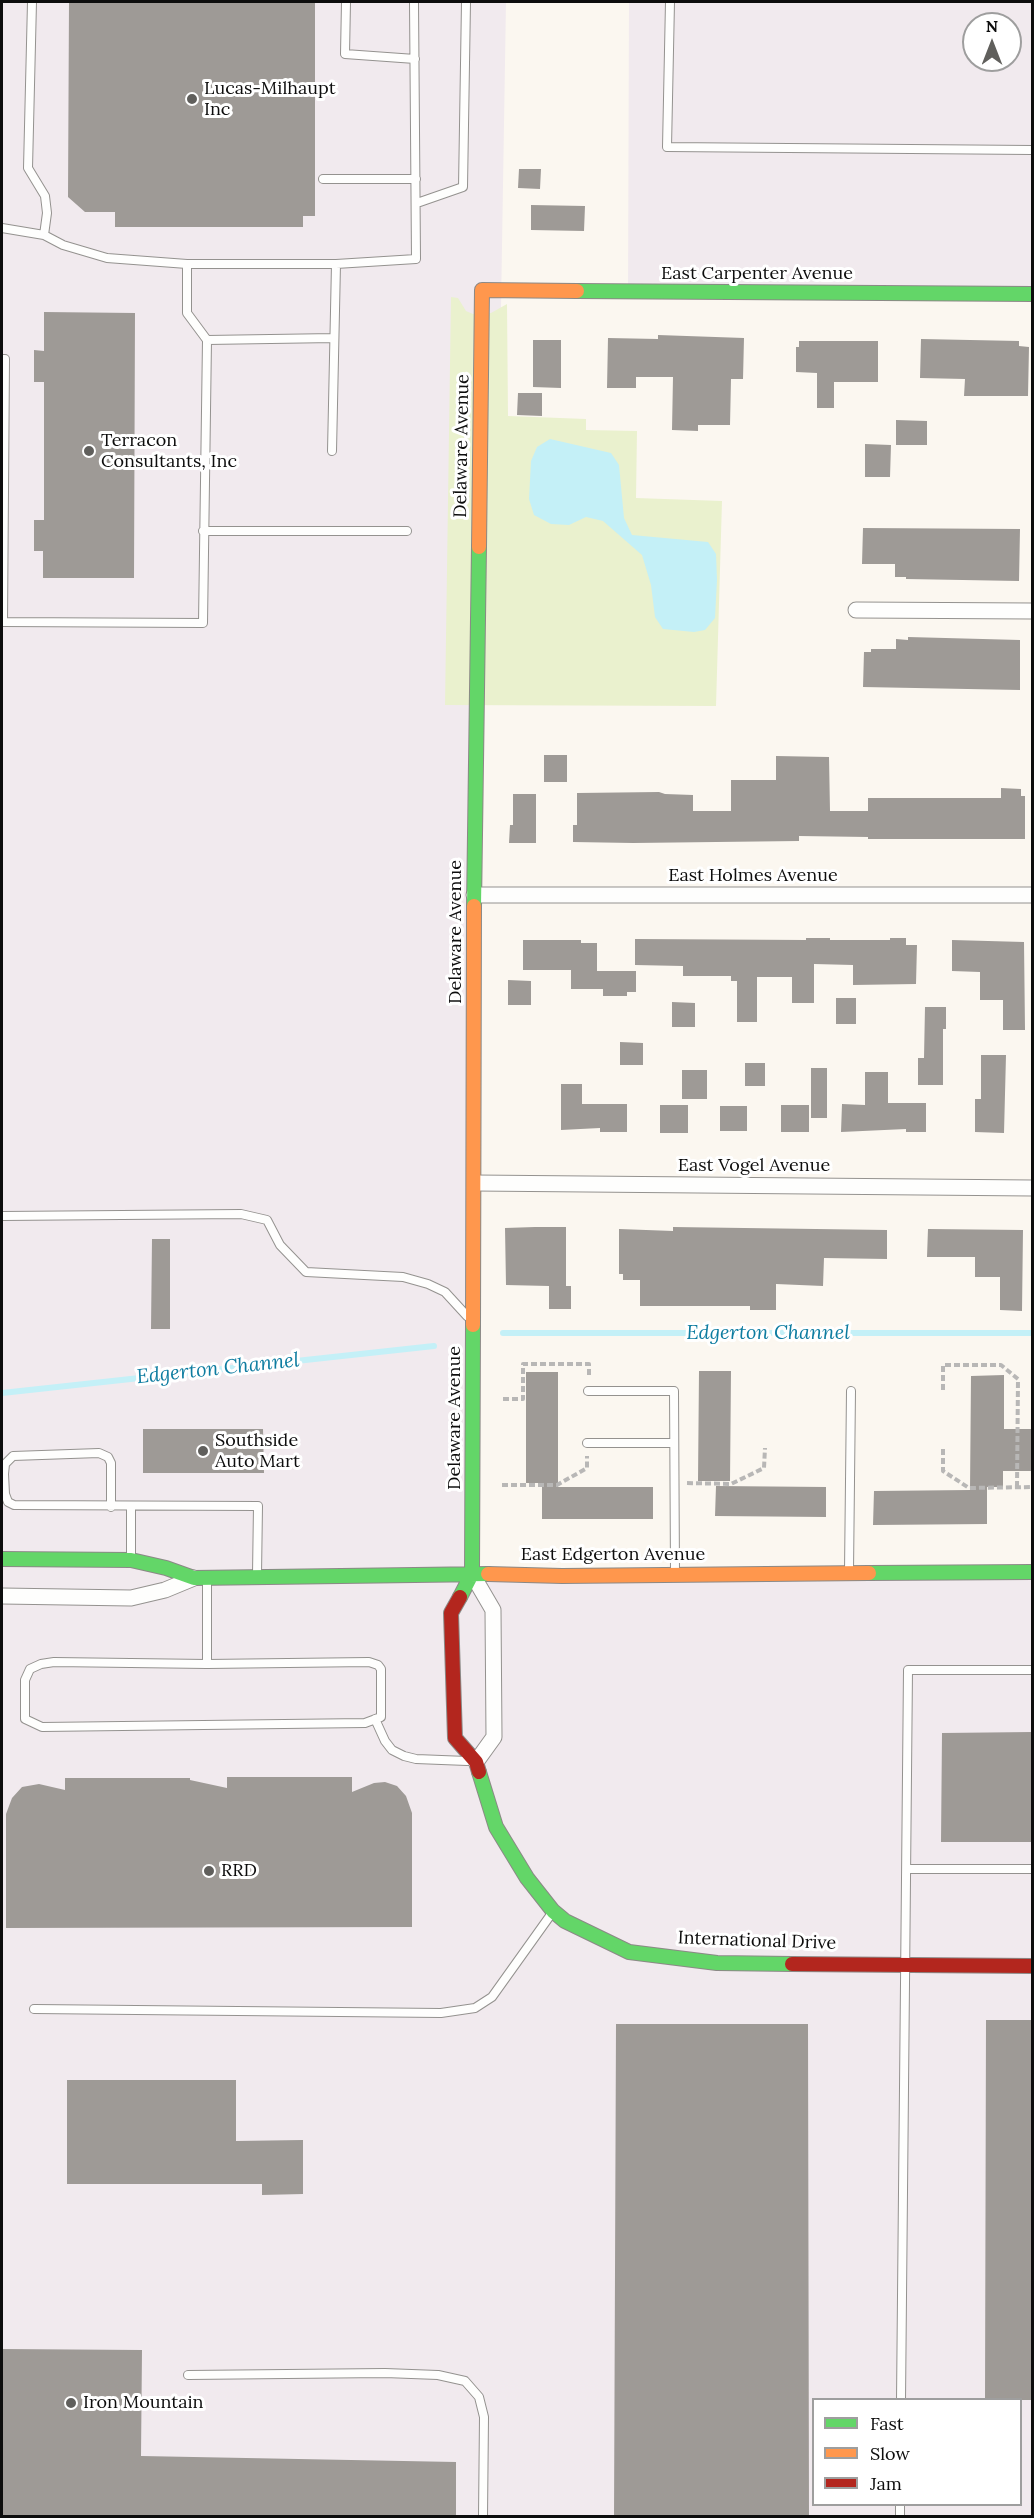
<!DOCTYPE html>
<style>
body{margin:0}
#map{position:relative;width:1034px;height:2518px;overflow:hidden;background:#fbf7f0;font-family:Lora,serif}
canvas{display:block}
.frame{position:absolute;inset:0;border:3px solid #0d0d0d;pointer-events:none}
.legend{position:absolute;left:812px;top:2398px;width:210px;height:108px;box-sizing:border-box;background:#fff;border:2px solid #9e9e9e;margin:0;padding:8px 10px;list-style:none;font-size:18px;color:#0d0d0d}
.legend li{display:flex;align-items:center;gap:12px;height:30px}
.legend b{width:30px;border:2px solid #9e9e9e}
.north{position:absolute;left:962px;top:12px;width:60px;height:60px;box-sizing:border-box;background:#fff;border:2px solid #9e9e9e;border-radius:50%;rotate:0deg;font-size:16px;font-weight:700;line-height:24px;text-align:center;color:#0d0d0d}
.north::after{content:'';display:block;margin:auto;width:21px;height:27px;background:#605f5c;clip-path:polygon(50% 0,100% 100%,50% 72%,0 100%)}
</style>
<div id="map">
<canvas width="1034" height="2518"></canvas>
<div class="frame"></div>
<ul class="legend">
<li><b style="height:8px;background:#63d668"></b>Fast</li>
<li><b style="height:8px;background:#ff974d"></b>Slow</li>
<li><b style="height:8px;background:#b3261e"></b>Jam</li>
</ul>
<div class="north">N</div>
</div>
<script>
const ctx = document.querySelector('canvas').getContext('2d');
ctx.lineJoin = 'round';
function fillPath(path, color) { ctx.fillStyle = color; ctx.fill(path, 'evenodd'); }
const poly = rows => new Path2D(rows.map(r => 'M' + r).join(''));
function trace(path, color, width, dash) { ctx.strokeStyle = color; ctx.lineWidth = width; ctx.lineCap = dash ? 'butt' : 'round'; ctx.setLineDash(dash || []); ctx.stroke(path); }
function write(font, color, halo, rows, align = 'center') {
  ctx.font = font + ' Lora,serif'; ctx.lineWidth = 6; ctx.setLineDash([]); ctx.textBaseline = 'middle'; ctx.strokeStyle = halo; ctx.fillStyle = color; for (const [text, x, y, turn = 0] of rows) {
    ctx.save(); ctx.translate(x, y); ctx.rotate((+turn || 0) * Math.PI / 180); ctx.textAlign = isNaN(turn) ? turn : align; if (halo) ctx.strokeText(text, 0, 0); ctx.fillText(text, 0, 0); ctx.restore();
  }
}
fillPath(poly([
 [2,2,506,2,501,307,475,705,472,1573,1032,1572,1032,2516,2,2516],
 [814,2400,1020,2400,1020,2504,814,2504],
 [629,2,1032,2,1032,294,628,292],
 [974,24,1010,24,1010,60,974,60]
]), '#f1eaee');
fillPath(poly([
 [451,297,458,298,466,311,473,314,491,313,507,304,508,416,586,419,586,430,637,431,636,498,722,501,716,706,445,705]
]), '#eaf1ce');
fillPath(poly([
 [550,439,611,453,619,465,624,518,632,535,708,542,716,554,717,580,715,618,705,630,694,632,663,629,655,617,651,585,642,555,603,521,586,517,569,525,551,524,534,515,529,499,531,461,537,447]
]), '#c4f0f7');
trace(poly([
 [503,1333,1032,1333],
 [2,1393,434,1346]
]), '#c4f0f7', 6);
fillPath(poly([
 [69,2,315,2,315,216,303,216,303,227,115,227,115,212,85,212,68,197],
 [519,169,541,169,540,189,518,188],
 [531,205,585,206,584,231,531,230],
 [44,312,135,313,134,578,43,578,43,551,34,551,34,520,44,520,44,382,34,382,34,350,44,351],
 [658,335,744,338,743,379,731,379,730,425,698,425,698,431,672,430,673,377,636,377,636,388,607,388,608,338,658,339],
 [921,339,1019,341,1019,346,1029,347,1028,396,964,396,965,379,920,378],
 [533,340,561,340,561,388,533,387],
 [799,341,878,341,878,382,834,382,834,408,817,408,817,373,796,372,796,347,799,347],
 [518,393,542,393,542,416,517,415],
 [896,420,927,421,927,445,896,445],
 [865,444,891,445,890,477,865,477],
 [863,528,1020,529,1019,581,906,579,906,577,895,577,895,564,862,564],
 [908,637,1020,640,1020,690,863,687,864,652,871,652,871,649,896,649,896,639,908,640],
 [544,755,567,755,567,782,544,782],
 [776,756,829,757,830,811,868,811,868,798,1001,798,1001,788,1021,789,1021,796,1025,796,1025,839,868,839,868,837,799,836,799,841,633,843,573,842,573,825,577,825,577,793,659,792,665,794,693,795,693,811,731,811,731,780,776,780],
 [513,794,536,794,536,843,509,843,510,825,513,825],
 [806,938,830,938,830,940,890,940,890,938,906,938,906,945,917,945,916,984,853,985,853,965,814,964,814,1003,792,1003,792,977,757,977,757,1022,737,1022,737,981,731,981,731,976,683,976,683,966,635,965,635,939,806,940],
 [523,940,581,940,581,943,597,943,597,971,636,971,636,992,627,992,627,996,603,996,603,989,571,989,571,970,523,970],
 [952,940,1024,942,1025,1030,1003,1030,1003,1000,980,1000,980,972,952,971],
 [508,980,531,981,531,1005,508,1005],
 [836,998,856,998,856,1024,836,1024],
 [672,1002,695,1003,695,1027,672,1027],
 [925,1007,946,1007,946,1029,943,1029,943,1085,918,1085,918,1058,924,1058],
 [620,1042,643,1043,643,1065,620,1065],
 [981,1055,1006,1055,1004,1133,975,1132,975,1099,981,1099],
 [745,1063,765,1063,765,1086,745,1086],
 [811,1068,827,1068,827,1118,811,1118],
 [682,1070,707,1070,707,1099,682,1099],
 [865,1072,888,1072,888,1103,926,1103,926,1132,906,1132,906,1129,841,1132,842,1104,865,1105],
 [561,1084,582,1084,582,1104,627,1104,627,1132,600,1132,600,1128,561,1130],
 [660,1105,688,1105,688,1133,660,1133],
 [781,1105,809,1105,809,1132,781,1132],
 [720,1106,747,1106,747,1131,720,1131],
 [535,1227,566,1227,566,1286,571,1286,571,1309,549,1309,549,1286,506,1285,505,1228],
 [673,1227,887,1230,887,1259,824,1258,823,1286,776,1284,776,1310,750,1310,750,1306,640,1306,640,1280,623,1280,623,1274,619,1274,619,1229,673,1231],
 [928,1229,1023,1230,1022,1311,1000,1310,1000,1277,975,1277,975,1257,927,1257],
 [152,1239,170,1239,170,1329,151,1329],
 [699,1371,731,1371,730,1481,698,1481],
 [526,1372,558,1372,558,1487,653,1487,653,1519,542,1519,542,1483,526,1483],
 [1004,1375,1004,1429,1032,1429,1032,1471,1003,1471,1003,1487,987,1487,987,1524,873,1525,874,1491,970,1490,971,1376],
 [143,1429,263,1429,264,1473,143,1473],
 [716,1486,826,1487,826,1517,715,1516],
 [1032,1732,1032,1842,941,1842,942,1733],
 [227,1777,352,1777,352,1792,374,1783,385,1782,397,1786,406,1796,412,1813,412,1927,6,1928,6,1814,12,1798,22,1787,39,1784,65,1790,65,1778,190,1778,190,1780,227,1788],
 [986,2020,1032,2020,1032,2400,985,2400],
 [616,2024,808,2024,809,2517,614,2517],
 [67,2080,236,2080,236,2141,303,2140,303,2194,262,2195,262,2184,67,2184],
 [2,2349,142,2350,141,2456,456,2462,456,2517,2,2517]
]), '#9e9a96');
const lane = poly([
 [32,2,28,168,45,196,47,213,44,235],
 [346,2,345,54,415,59],
 [670,2,667,147,1032,150],
 [323,179,416,179],
 [417,203,463,187,466,2],
 [2,228,44,235,63,245,107,258,187,264,336,264,416,259,414,2],
 [207,340,334,338],
 [2,359,5,359,3,622,203,623,207,340,187,313,187,264],
 [332,451,336,264],
 [203,531,407,531],
 [2,1216,241,1214,267,1220,280,1245,306,1272,403,1277,428,1284,445,1292,467,1316],
 [588,1391,674,1391,675,1573],
 [587,1443,674,1443],
 [2,1474,4,1474,5,1494,8,1502,14,1505,258,1506,257,1574],
 [4,1474,5,1464,13,1456,99,1453,108,1457,111,1463,111,1507],
 [131,1557,131,1507],
 [849,1571,851,1391],
 [207,1580,207,1664,54,1662,41,1664,30,1669,25,1680,25,1719,42,1727,365,1723,381,1717,381,1669,378,1665,369,1662,207,1664],
 [375,1719,385,1741,392,1750,404,1756,416,1759,467,1761],
 [907,1869,1032,1869],
 [34,2009,441,2013,475,2008,492,1997,552,1913],
 [188,2375,385,2373,438,2375,465,2381,479,2397,484,2417,483,2516],
 [901,2400,908,1670,1032,1670],
 [900,2516,900,2504]
]);
const street = poly([
 [856,610,1032,611],
 [474,895,1032,895],
 [475,1183,1032,1188],
 [472,1574,493,1610,494,1737,476,1762],
 [2,1596,131,1598,165,1590,194,1578]
]);
const fast = poly([
 [577,291,1032,294],
 [474,906,479,547],
 [2,1559,131,1560,166,1568,194,1578,488,1574],
 [869,1573,1032,1572],
 [460,1597,472,1574,473,1325],
 [479,1772,496,1827,527,1878,553,1911,565,1921,629,1952,717,1963,792,1964]
]);
const slow = poly([
 [479,547,482,290,577,291],
 [473,1325,474,906],
 [488,1574,562,1576,869,1573]
]);
const jam = poly([
 [460,1597,451,1613,455,1738,476,1762,479,1772],
 [792,1964,1032,1966]
]);
trace(lane, '#94928f', 10);
trace(street, '#94928f', 17);
trace(fast, '#8b8986', 16);
trace(slow, '#8b8986', 16);
trace(jam, '#8b8986', 16);
trace(poly([
 [943,1390,943,1365,1001,1365,1018,1379,1017,1487],
 [503,1399,523,1399,523,1364,589,1364,589,1378],
 [943,1449,943,1471,969,1488,1032,1487],
 [687,1483,731,1484,764,1468,765,1448],
 [502,1485,557,1485,587,1468,587,1456]
]), '#b8b7b6', 4, [6, 3]);
trace(lane, '#fefefd', 8);
trace(street, '#fefefd', 15);
trace(fast, '#63d668', 14);
trace(slow, '#ff974d', 14);
trace(jam, '#b3261e', 14);
for (const [x, y, r, color] of [
 [192,99,6,"#605f5c"],
 [89,451,6,"#605f5c"],
 [203,1451,6,"#605f5c"],
 [209,1871,6,"#605f5c"],
 [71,2403,6,"#605f5c"]
]) { const dot = new Path2D(); dot.arc(x, y, r, 0, 2 * Math.PI); ctx.fillStyle = color; ctx.fill(dot); trace(dot, '#fff', 2); }
write('18px', '#0d0d0d', '#fff', [
 ["Lucas-Milhaupt",204,89],
 ["Inc",204,110],
 ["Terracon",101,441],
 ["Consultants, Inc",101,462],
 ["Southside",215,1441],
 ["Auto Mart",215,1462],
 ["RRD",221,1871],
 ["Iron Mountain",83,2403]
], 'left');
write('18px', '#0d0d0d', '#fff', [
 ["East Carpenter Avenue",757,274],
 ["Delaware Avenue",462,446,-89],
 ["East Holmes Avenue",753,876],
 ["Delaware Avenue",456,932,-90],
 ["East Vogel Avenue",754,1166],
 ["Delaware Avenue",455,1418,-90],
 ["East Edgerton Avenue",613,1555],
 ["International Drive",757,1941,2]
]);
write('italic 20px', '#0d7ca0', '#fff', [
 ["Edgerton Channel",768,1333],
 ["Edgerton Channel",218,1369,-6]
]);
</script>
